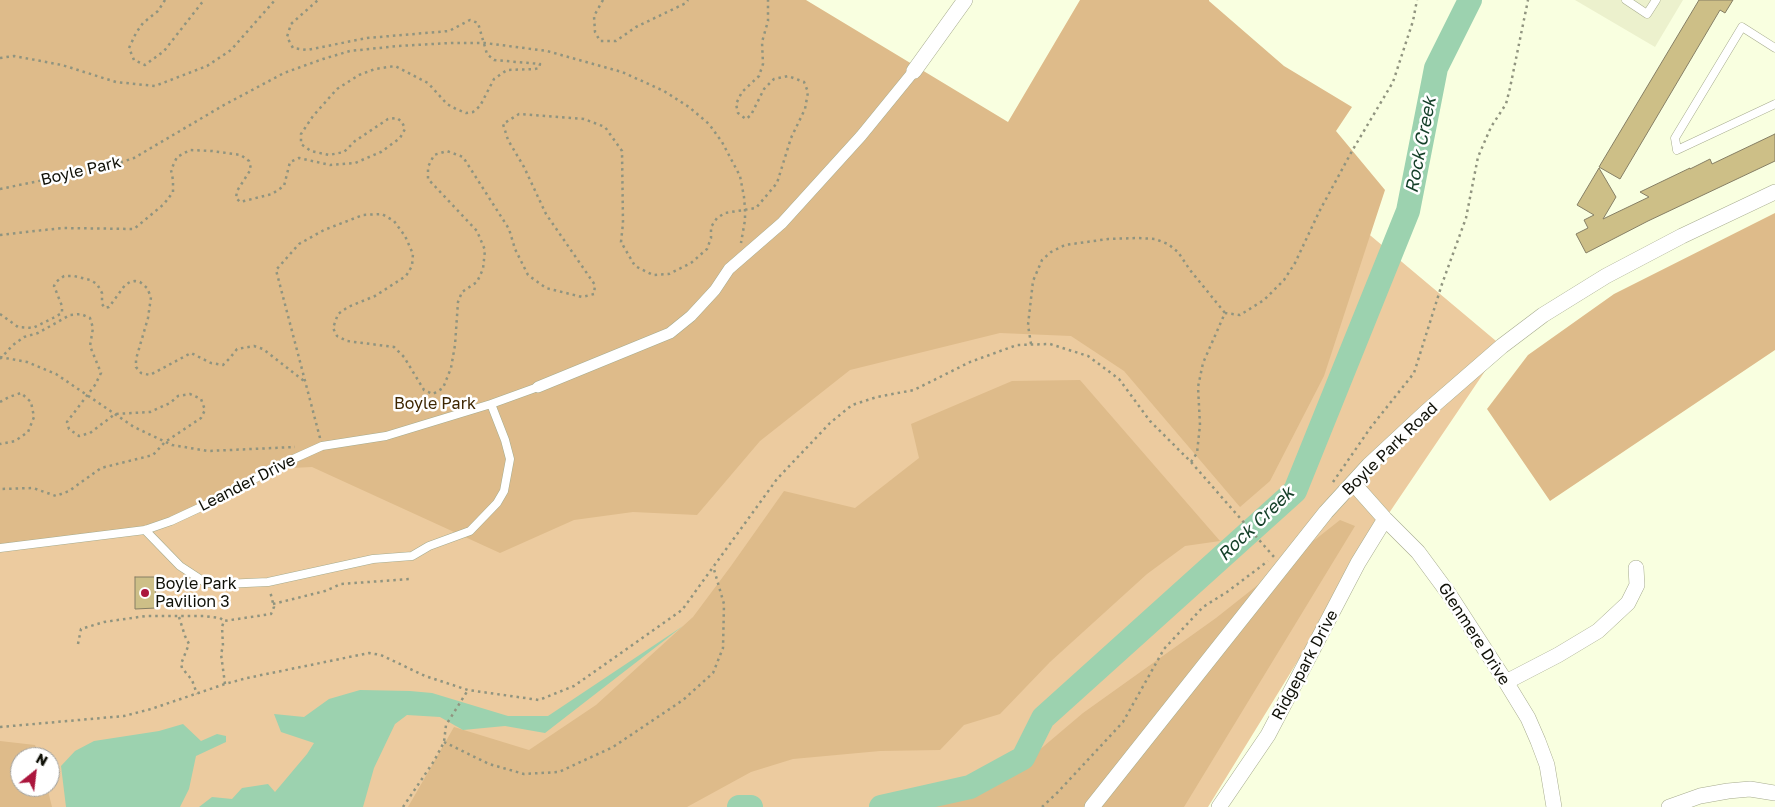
<!DOCTYPE html>
<style>
body{margin:0}
#map{position:relative;width:1775px;height:807px;overflow:hidden;background:#f9ffe0;font-family:"Golos Text",sans-serif}
canvas{display:block}
.north{position:absolute;left:10px;top:747px;width:50px;height:50px;box-sizing:border-box;background:#fff;border:1px solid #9f9f9c;border-radius:50%;rotate:29deg;font-size:14px;font-weight:700;line-height:20px;text-align:center;color:#0f1007}
.north::after{content:'';display:block;margin:auto;width:18px;height:22px;background:#ab163d;clip-path:polygon(50% 0,100% 100%,50% 72%,0 100%)}
</style>
<div id="map">
<canvas width="1775" height="807"></canvas>
<div class="north">N</div>
</div>
<script>
const ctx = document.querySelector('canvas').getContext('2d');
ctx.lineJoin = 'round';
function fillPath(path, color) { ctx.fillStyle = color; ctx.fill(path, 'evenodd'); }
const poly = rows => new Path2D(rows.map(r => 'M' + r).join(''));
function trace(path, color, width, dash) { ctx.strokeStyle = color; ctx.lineWidth = width; ctx.lineCap = dash ? 'butt' : 'round'; ctx.setLineDash(dash || []); ctx.stroke(path); }
function write(font, color, halo, rows, align = 'center') {
  ctx.font = font + ' "Golos Text",sans-serif'; ctx.lineWidth = 5; ctx.setLineDash([]); ctx.textBaseline = 'middle'; ctx.strokeStyle = halo; ctx.fillStyle = color; for (const [text, x, y, turn = 0] of rows) {
    ctx.save(); ctx.translate(x, y); ctx.rotate((+turn || 0) * Math.PI / 180); ctx.textAlign = isNaN(turn) ? turn : align; if (halo) ctx.strokeText(text, 0, 0); ctx.fillText(text, 0, 0); ctx.restore();
  }
}
fillPath(poly([
 [1575,0,1683,0,1655,47]
]), '#ecf1cd');
fillPath(poly([
 [0,0,986,146,1221,110,1502,346,1385,519,1208,807,0,807],
 [20,757,50,757,50,787,20,787]
]), '#eccb9f');
fillPath(poly([
 [0,0,806,0,1008,122,1080,0,1209,0,1209,1,1284,66,1352,107,1336,131,1385,190,1324,376,1270,481,1240,507,1124,371,1071,336,1000,333,850,370,760,441,697,515,633,512,574,520,500,553,312,467,271,469,227,495,145,530,0,546],
 [1775,213,1775,350,1550,501,1487,409,1528,355,1614,294],
 [1080,380,1220,541,1185,546,1147,574,1050,662,1000,714,964,725,940,750,880,751,793,759,751,772,687,807,408,807,454,727,529,750,596,705,693,617,731,566,784,491,855,508,919,458,911,424,1012,381],
 [1340,520,1355,526,1184,807,922,807,998,785,1083,713,1216,618],
 [0,741,35,745,40,757,20,757,20,787,47,787,52,807,0,807]
]), '#debb8a');
fillPath(poly([
 [683,626,545,733,505,726,463,730,440,717,407,715,395,724,374,768,363,807,199,807,212,797,232,799,242,788,268,784,275,792,307,754,314,743,281,732,274,714,304,717,329,699,360,690,410,691,432,693,508,716,548,716],
 [183,724,201,741,217,734,226,736,226,742,196,756,189,789,180,807,66,807,61,766,75,751,94,741,159,731]
]), '#9cd2af');
trace(poly([
 [739,807,751,807],
 [881,807,970,787,1023,758,1043,718,1295,491,1408,211,1436,68,1470,0]
]), '#9cd2af', 24);
const building = poly([
 [1699,0,1733,0,1725,13,1720,10,1620,179,1599,167,1699,0],
 [1775,134,1775,161,1648,221,1586,253,1576,234,1588,228,1584,220,1594,215,1577,205,1599,168,1616,197,1603,219,1649,197,1640,192,1690,168,1690,169,1710,159,1712,164,1775,134],
 [135,577,155,577,156,608,135,609,135,577]
]);
fillPath(building, '#cdbf87');
trace(building, '#867f64', 1);
const service = poly([
 [1626,0,1647,14,1656,0],
 [1775,48,1742,27,1675,138,1677,150,1775,104],
 [145,530,180,566,206,583,224,584,268,582,373,559,412,556,429,546,470,531,497,503,504,491,510,459,505,440,491,404],
 [0,548,145,530,171,521,227,495,271,469,322,446,386,436,491,404,538,387]
]);
const pedestrian = poly([
 [538,387,670,333,691,316,715,290,729,269,782,223,861,136,914,71]
]);
const minor = poly([
 [914,71,965,0],
 [1353,483,1385,519,1418,552,1449,594,1506,682,1528,718,1538,741,1547,765,1554,807],
 [1506,682,1558,655,1598,631,1628,603,1637,585,1636,568],
 [1092,807,1326,512,1369,465,1426,412,1502,346,1543,315,1606,276,1682,236,1775,192],
 [1219,807,1268,735,1358,563,1385,519],
 [1669,807,1700,796,1728,791,1750,789,1775,793]
]);
trace(service, '#a6ab8e', 9);
trace(pedestrian, '#a6ab8e', 12);
trace(minor, '#a6ab8e', 16);
trace(poly([
 [165,0,158,11,143,23,136,33,129,48,134,60,145,65,164,51,204,0],
 [603,0,594,16,595,32,600,41,616,41,636,27,686,3,688,0],
 [0,58,14,56,62,65,116,82,155,86,207,66,231,50,275,0],
 [0,189,107,167,134,158,224,105,284,73,323,59,350,51,398,46,451,43,485,43,547,51,622,72,664,91,689,107,709,124,722,142,740,176,744,197,745,209,745,220,741,243],
 [0,235,62,228,134,229,164,204,173,192,173,180,171,170,177,157,190,150,212,151,241,155,249,161,251,169,237,191,236,198,240,202,272,194,284,186,290,162,299,158,330,165,355,163,381,152,400,138,405,129,402,122,397,118,388,119,355,141,344,152,329,155,311,151,301,144,301,134,313,116,337,89,359,75,375,69,395,66,428,83,447,104,456,109,466,113,473,112,480,106,494,79,507,70,535,69,539,68,540,64,494,60,487,54,478,23,470,20,449,31,367,38,307,50,293,48,287,37,291,24,318,0],
 [0,314,18,327,33,328,53,318,62,313,62,306,54,286,56,282,64,276,74,276,90,280,97,284,102,293,102,304,105,308,109,307,125,285,130,282,135,281,140,282,147,288,151,297,148,318,136,359,136,367,141,373,150,375,191,353,211,363,223,365,230,358,237,349,254,346,263,349,304,381],
 [1031,344,1028,325,1033,281,1042,260,1051,252,1065,245,1108,239,1138,238,1155,239,1168,244,1178,252,1190,270,1225,313],
 [0,357,27,362,56,374,134,427,172,445,208,451,295,447],
 [0,359,13,345,24,337,38,333,70,315,81,314,90,318,93,328,90,346,101,373,95,385,67,422,69,429,79,436,90,433,115,414,150,412,170,403,178,396,190,394,201,399,205,410,201,418,165,442,153,455,101,468,69,491,56,496,33,488,0,489],
 [0,402,9,397,21,393,31,402,34,417,28,432,15,441,0,444],
 [320,438,276,270,299,244,324,230,363,215,382,214,394,221,405,236,413,254,412,266,406,276,375,296,348,307,338,314,333,328,337,336,347,341,394,347,404,357,424,390,433,394,443,388,451,368,455,345,458,302,462,292,477,282,483,269,485,250,477,231,428,179,428,167,434,155,447,151,463,157,509,229,515,249,528,275,546,288,582,297,594,294,595,285,546,214,524,167,508,140,503,124,519,114,584,119,605,127,622,151,623,223,621,242,635,266,653,275,669,274,691,263,707,249,711,238,711,227,717,218,725,213,756,208,777,183,791,138,805,109,808,92,804,82,788,76,774,79,764,89,751,115,746,119,738,113,736,104,742,92,759,76,763,64,762,42,768,21,768,0],
 [1191,462,1197,453,1200,425,1198,387,1203,363,1225,313,1240,315,1264,300,1284,280,1295,263,1319,212,1352,151,1393,82,1413,21,1417,0],
 [1333,482,1371,427,1414,373,1442,284,1466,218,1478,157,1491,127,1506,104,1510,88,1528,0],
 [273,604,325,591,341,584,410,579],
 [179,617,185,636,189,644,181,664,182,668,192,680,197,694],
 [78,644,81,629,104,622,146,616,204,616,220,618,224,621],
 [225,684,221,654,223,646,222,627,224,621,271,614,274,607,270,591],
 [0,727,124,716,151,709,225,684,247,678,369,653,381,655,425,676,468,690,539,700,574,686,682,610,777,479,830,423,852,405,877,397,914,390,970,362,1017,345,1050,344,1088,356,1119,379,1150,421,1191,462,1274,557],
 [444,742,489,764,524,774,559,772,613,747,683,700,713,673,723,648,724,604,713,566],
 [403,807,434,761,444,742,446,725,468,690],
 [1042,807,1058,792,1123,722,1164,649,1203,607,1227,592,1268,561]
]), '#90947f', 2.5, [2.5, 4]);
trace(service, '#fff', 8);
trace(pedestrian, '#fff', 11);
trace(minor, '#fff', 15);
for (const [x, y, r, color] of [
 [145,593,5,"#ab163d"]
]) { const dot = new Path2D(); dot.arc(x, y, r, 0, 2 * Math.PI); ctx.fillStyle = color; ctx.fill(dot); trace(dot, '#fff', 2); }
write('16px', '#0f1007', '#fff', [
 ["Boyle Park",81,171,-13],
 ["Boyle Park Road",1390,449,-44],
 ["Leander Drive",247,483,-27],
 ["Glenmere Drive",1474,634,57],
 ["Ridgepark Drive",1305,665,-62]
]);
write('16px', '#3e2600', '#fff', [
 ["Boyle Park",435,404]
]);
write('16px', '#0f1007', '#fff', [
 ["Boyle Park",155,584],
 ["Pavilion 3",155,602]
], 'left');
write('italic 18px', '#143f28', '#fff', [
 ["Rock Creek",1421,145,-79],
 ["Rock Creek",1256,524,-44]
]);
</script>
